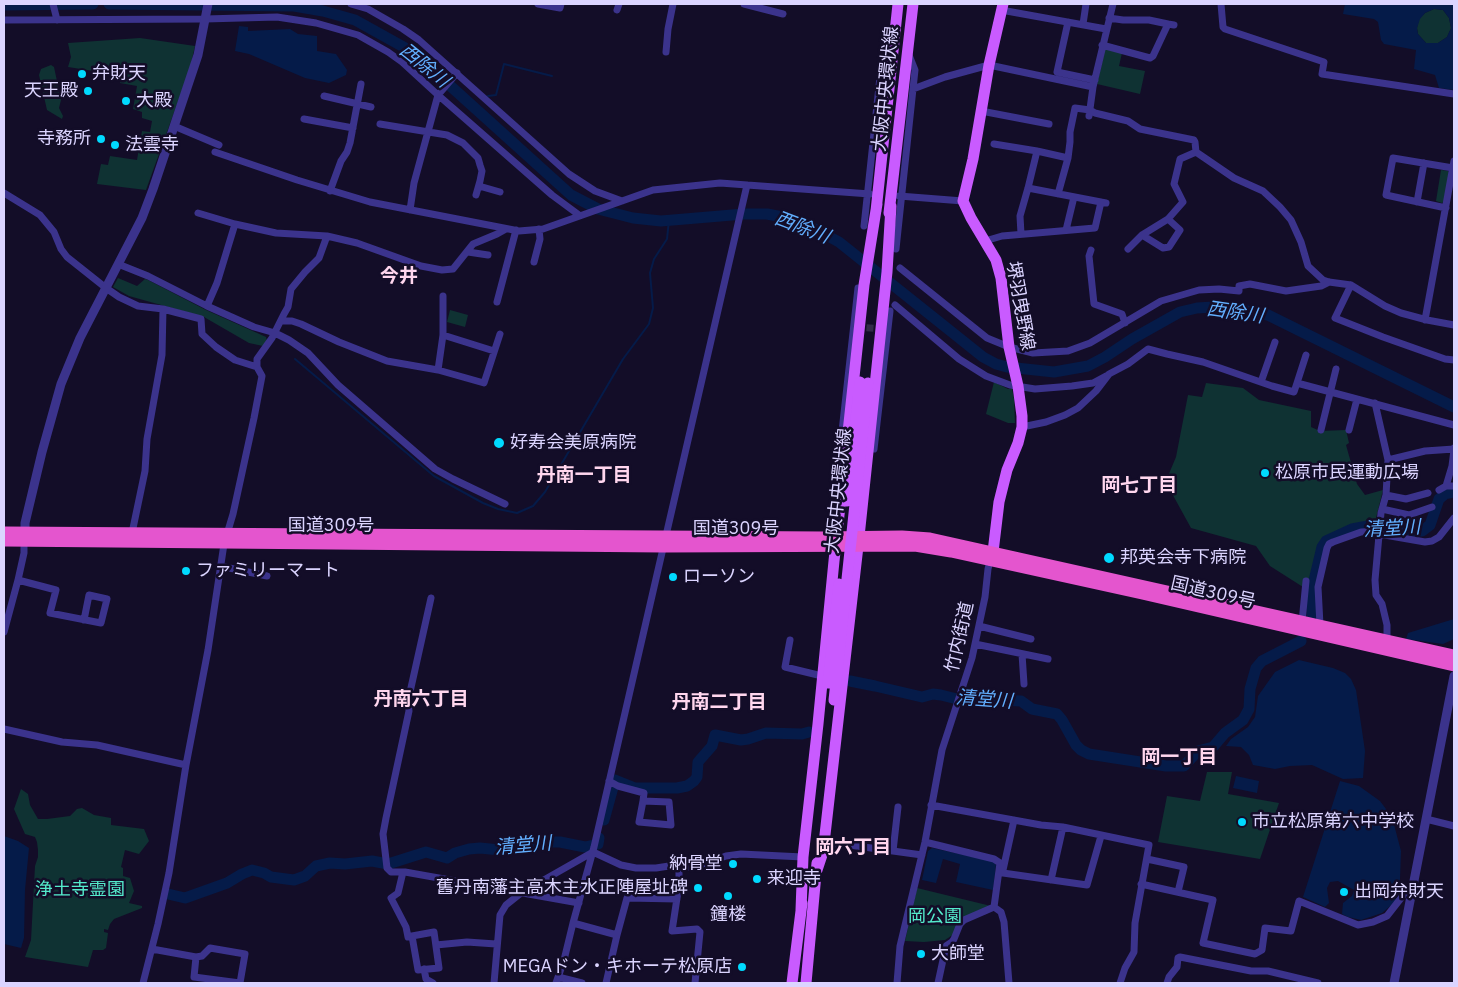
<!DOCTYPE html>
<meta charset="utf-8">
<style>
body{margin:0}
#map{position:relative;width:1458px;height:987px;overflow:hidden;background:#130d28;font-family:"IBM Plex Sans",sans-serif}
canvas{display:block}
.frame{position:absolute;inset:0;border:5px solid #dbd4ff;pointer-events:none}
</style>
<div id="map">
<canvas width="1458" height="987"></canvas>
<div class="frame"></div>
</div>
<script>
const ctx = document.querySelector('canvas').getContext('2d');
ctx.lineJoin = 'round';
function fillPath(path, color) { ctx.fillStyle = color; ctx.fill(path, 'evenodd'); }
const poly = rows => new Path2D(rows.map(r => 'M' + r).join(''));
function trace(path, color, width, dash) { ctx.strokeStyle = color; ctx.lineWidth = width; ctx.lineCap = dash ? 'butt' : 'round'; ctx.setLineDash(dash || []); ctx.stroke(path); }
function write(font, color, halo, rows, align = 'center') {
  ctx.font = font + ' "IBM Plex Sans","Noto Sans JP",sans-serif'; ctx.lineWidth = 5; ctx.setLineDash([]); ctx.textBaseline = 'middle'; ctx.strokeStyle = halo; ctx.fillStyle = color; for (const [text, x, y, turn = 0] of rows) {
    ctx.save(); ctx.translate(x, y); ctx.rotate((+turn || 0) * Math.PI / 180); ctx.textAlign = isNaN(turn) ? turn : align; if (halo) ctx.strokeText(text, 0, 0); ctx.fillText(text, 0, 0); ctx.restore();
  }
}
fillPath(poly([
 [1434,9,1443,10,1449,18,1451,28,1447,37,1438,43,1426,43,1418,34,1417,28,1419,19,1425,13],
 [140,38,195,46,190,68,146,190,97,184,101,164,108,165,110,156,137,160,142,131,150,132,152,121,142,118,142,112,133,109,137,86,120,83,121,79,119,75,68,67,71,57,68,43],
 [1105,49,1122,53,1119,66,1145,71,1140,94,1097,84],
 [51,65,54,67,61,100,59,108,63,116,62,119,47,110,39,75,41,69],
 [1441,170,1448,171,1449,173,1444,201,1442,203,1436,201],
 [118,278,137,286,145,279,148,280,206,310,266,337,267,341,263,346,249,343,204,317,129,296,113,287],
 [450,310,468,315,465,327,447,322],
 [994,382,1008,389,1012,389,1014,399,1015,423,1008,423,986,414],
 [1206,383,1243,388,1259,400,1311,411,1311,427,1320,431,1346,430,1349,443,1346,445,1357,484,1365,495,1383,490,1375,522,1351,528,1326,539,1321,543,1310,588,1303,587,1270,566,1256,546,1191,528,1169,488,1171,482,1168,476,1176,457,1188,395,1202,397],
 [1207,772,1232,772,1228,794,1279,803,1260,859,1158,842,1167,796,1200,801],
 [21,789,28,794,30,805,38,819,47,819,70,816,77,809,82,808,94,815,111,818,111,825,144,829,149,841,139,854,125,850,121,867,123,868,123,876,130,878,134,891,129,903,142,906,142,908,114,919,110,924,108,930,104,929,104,932,108,933,106,948,103,950,93,950,88,967,25,957,31,940,35,866,38,857,38,850,37,842,35,837,25,834,14,809],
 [917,888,991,906,971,914,954,934,945,940,924,942,905,941]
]), '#0f3233');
fillPath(poly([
 [1345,4,1454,4,1454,90,1439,88,1435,75,1414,69,1416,50,1384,44,1381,40,1378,22,1374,19,1343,14],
 [1434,9,1443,10,1449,18,1451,28,1447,37,1438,43,1426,43,1418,34,1417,28,1420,19,1425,13],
 [239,26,248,27,248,31,290,29,298,34,317,36,317,51,336,54,347,70,346,75,329,83,305,78,249,54,235,51],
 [1454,617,1454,639,1443,644,1406,639,1408,633,1454,619],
 [1299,660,1333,668,1345,673,1351,679,1356,690,1365,751,1363,778,1343,779,1312,765,1290,766,1275,769,1253,765,1249,755,1241,747,1226,746,1231,739,1248,727,1255,717,1258,696,1275,672],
 [1236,776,1259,781,1257,793,1233,788],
 [1340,781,1359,786,1380,801,1392,817,1401,851,1400,879,1395,902,1382,913,1361,920,1348,917,1342,914,1343,903,1352,896,1354,890,1338,881,1330,882,1327,888,1329,903,1325,907,1303,897],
 [4,836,18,841,29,848,25,890,24,938,21,948,4,944],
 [932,848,993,861,996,865,993,890,956,882,960,864,943,859,936,883,922,880,928,851]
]), '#051b49');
trace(poly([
 [488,96,496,95,504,64,552,76],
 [295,359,434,476,483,503,498,509,517,513,533,506,545,492,623,359,649,324,653,308,650,273,654,259,667,239,669,220]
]), '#051b49', 2);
trace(poly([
 [109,4,294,6,323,11,355,20,409,50,446,82,571,195,598,209,633,218,661,221,744,214,767,214,788,218,813,228,839,242,953,333,983,357,996,364,1007,367,1054,372,1088,366,1105,357,1132,339,1180,312,1197,308,1213,307,1231,308,1268,315,1454,407],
 [4,5,93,4],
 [1312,615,1312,589,1322,547,1326,541,1352,529,1368,526,1393,526,1415,531,1422,531,1430,525,1439,499,1445,494,1454,492],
 [850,681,875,686,922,697,933,694,941,695,961,700,979,699,1021,701,1032,709,1057,714,1062,720,1076,745,1081,750,1089,754,1166,766,1184,766,1198,751,1213,747,1225,733,1243,720,1249,709,1250,689,1256,668,1262,661,1301,641],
 [604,820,615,780,635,788,677,788,687,786,694,781,697,777,698,762,712,746,715,735,741,740,748,739,766,733,802,734,809,732],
 [168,894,185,898,227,883,242,874,252,870,264,873,271,877,294,880,305,876,316,866,330,863,345,864,372,861,388,864,426,852,447,858,455,853,469,849,480,848,500,850,553,842,560,842,585,847,598,844,599,838]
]), '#051b49', 11);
trace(poly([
 [856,327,885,329]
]), '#312b48', 7, [7, 3.5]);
trace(poly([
 [53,4,57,20],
 [351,4,368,9,403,29,419,40,569,174,595,191,622,201],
 [538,4,560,8,561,4],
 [744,4,783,14],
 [1221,4,1223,27,1225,29,1324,62,1322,74,1454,94],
 [617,10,619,4],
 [1001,10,1106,29],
 [1109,18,1123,20,1149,20,1168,24],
 [4,20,205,19,277,17,316,23,358,35,388,52,402,62,438,95,552,195,579,215],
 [1068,22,1057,72,1095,80],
 [1083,24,1086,4],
 [1102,45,1150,58,1153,56,1168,24,1174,25],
 [666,52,668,29,673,4],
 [913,89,945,77,989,65,1093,87],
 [324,96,371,107],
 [981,111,1049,124],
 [1089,116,1093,87,1113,4],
 [304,119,353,128],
 [380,124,447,135,463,143,478,158,480,165,482,171,480,181,476,195],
 [174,126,219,145],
 [994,144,1037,151,1068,158,1058,194],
 [215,152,297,180,370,202,519,231,543,229,653,190,720,183,870,194],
 [1068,158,1070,142,1070,132,1075,108,1090,110,1095,113,1128,121,1140,129,1194,140,1195,142,1196,152,1234,178,1263,191,1280,207,1291,220,1301,242,1308,266,1323,280,1329,282,1351,285,1385,306,1401,313,1427,320,1454,325],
 [479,186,500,192],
 [1028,188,1106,203],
 [330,191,341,161,347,152,350,143,361,84],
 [4,193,40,215,54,232,61,249,67,257,106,288,119,297,138,306,163,309,201,319,202,334,216,347,235,360,257,367],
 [899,196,963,201],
 [1417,202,1424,163],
 [1446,208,1386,195,1393,158,1453,168],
 [410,210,414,183,438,95,457,73],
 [198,213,235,224],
 [864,226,880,77,883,64,891,46],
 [1066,230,1074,197],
 [1021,234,1020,216,1028,188,1037,151],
 [1142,235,1163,248,1169,247,1180,230,1168,219],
 [985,241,1002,236,1095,228,1101,202],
 [896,249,915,70,909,55],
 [1128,249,1142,235,1168,219,1183,202,1174,184,1180,159,1196,152],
 [1091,250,1089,256,1094,304,1122,314,1125,323],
 [468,252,488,255],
 [534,262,540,239,539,229],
 [118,264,148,276,207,306,254,327,275,333,289,340,308,353,338,385,435,469,453,479,505,504],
 [900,268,987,338,1009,347,1033,353,1068,351,1090,343,1161,301,1199,290,1219,289,1239,291,1239,286,1250,284,1286,291,1321,286,1329,282],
 [1351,285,1335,318,1383,337,1445,359,1454,360],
 [497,302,516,230],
 [895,305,959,359,986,376,1010,385,1035,389,1072,386,1093,383,1106,376],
 [207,306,217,283,235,224,276,233,327,236,357,243,421,266,442,270,453,269,473,244,497,234,506,229],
 [1425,320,1454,161],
 [281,321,292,321,301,324,339,342,387,361,438,370,484,383,500,334],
 [443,335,494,351],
 [438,370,443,335,443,296],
 [1261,382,1275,342],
 [1297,383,1306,355],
 [1375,403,1388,460,1386,495,1381,513,1375,580,1376,595,1382,604,1387,625,1387,636,1386,643],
 [1022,427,1046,422,1065,415,1078,408,1096,391,1109,374,1128,364,1148,349,1167,354,1203,362,1272,386,1294,392,1297,383,1454,425],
 [1321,430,1336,369],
 [1349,430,1357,399],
 [874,449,890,311],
 [1388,460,1425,451,1454,449,1454,448],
 [840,485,837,476,858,288],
 [1446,486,1452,466,1454,450],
 [1439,490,1446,486,1454,486],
 [1386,495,1406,499,1428,493],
 [1382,509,1409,515,1432,507],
 [132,533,145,471,147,439,162,355,163,309],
 [1379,534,1425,542,1432,541,1439,537,1454,518],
 [220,566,267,576],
 [18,580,56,590,50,613,101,623,107,599,89,595,84,620],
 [431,598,408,701,409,711,386,818,383,834,387,868,391,872,405,872,579,903],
 [1302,622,1306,581],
 [1320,625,1318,587,1327,548,1329,544,1333,542,1361,532,1380,531],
 [979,626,1031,639],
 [4,632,18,580,24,553,24,541],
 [790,640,785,667,822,676],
 [975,644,1048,659],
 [1022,654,1024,684],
 [4,729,62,742,97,745,186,765],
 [609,781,618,786,644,793,643,801,639,822,671,825,669,802,643,801],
 [931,805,1041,825,1063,827,1149,845,1135,923,1134,952,1125,968,1120,983],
 [1426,819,1454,826],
 [925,842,994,859,1000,863,994,907],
 [824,845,842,844,922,855],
 [893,851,898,807],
 [593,852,621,865,636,868,656,868,669,866,690,867,701,865,726,856,741,854,803,857],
 [1147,859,1184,867,1178,892],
 [679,866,679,885,672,931,697,929,700,932,695,983],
 [1003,870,1014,820],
 [403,872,398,893,391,898,406,927,408,937,412,936,434,932,439,968,418,970,412,936],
 [1003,873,1087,885,1101,836],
 [1051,880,1063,827],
 [1141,884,1213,900,1203,943,1255,954,1262,950,1265,928,1291,931,1299,901,1358,925,1373,922,1387,916,1405,893,1413,888],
 [994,907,1001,912,1004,922,1009,983],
 [617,935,627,898,677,899],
 [436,945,467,942,496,944],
 [152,949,196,957,202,956,210,948,245,954,240,983,194,977,196,957],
 [424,969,426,979,433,983],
 [558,977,582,983],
 [143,983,158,924,169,873,186,765,208,650,224,544,233,514,254,418,262,376,257,367,257,359,272,338,284,314,288,307,291,289,305,272,319,258,327,236],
 [494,983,500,915,506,905,521,893,593,852],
 [556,983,564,960,573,923],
 [606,983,617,935,573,923,594,847,747,185],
 [897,983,900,946,925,842,942,750,972,658,985,597,988,569,990,561],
 [938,983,946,946,952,942,954,939,960,924,964,920,994,907],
 [1167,983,1169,977,1177,967,1178,958,1180,957,1251,971,1268,971,1318,983]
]), '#3b338c', 7);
trace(poly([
 [25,537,25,523,42,452,61,384,80,338,142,218,153,189,198,55,208,4],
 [1394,983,1454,676]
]), '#3b338c', 9);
trace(poly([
 [876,211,898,4],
 [889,213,913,4],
 [990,560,993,552,999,502,1007,470,1018,443,1022,427,1022,416,1018,386,1009,347,1001,278,996,260,971,218,963,201,973,159,989,65,1003,4],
 [817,870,823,852,858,546,887,272,891,206],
 [801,910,803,857,818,724,834,561,864,285,877,204],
 [792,983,802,903],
 [806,983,817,863]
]), '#c95bff', 11);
trace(poly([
 [4,532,824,537,902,536,930,538,1454,655],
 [4,541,663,547,915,546,951,552,1142,594,1454,666]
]), '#e455ce', 11);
trace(poly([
 [847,501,860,382],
 [828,683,839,584],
 [834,700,868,383]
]), '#c95bff', 11);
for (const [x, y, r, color] of [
 [82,74,5,"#00daff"],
 [88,91,5,"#00daff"],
 [126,101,5,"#00daff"],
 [101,139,5,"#00daff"],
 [115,145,5,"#00daff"],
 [499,443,6,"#00daff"],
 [1265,473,5,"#00daff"],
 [1109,558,6,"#00daff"],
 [186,571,5,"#00daff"],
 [673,577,5,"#00daff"],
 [1242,822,5,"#00daff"],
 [733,864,5,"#00daff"],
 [757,879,5,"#00daff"],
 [698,888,5,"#00daff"],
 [1344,892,5,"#00daff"],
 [728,896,5,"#00daff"],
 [921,954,5,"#00daff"],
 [742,967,5,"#00daff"]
]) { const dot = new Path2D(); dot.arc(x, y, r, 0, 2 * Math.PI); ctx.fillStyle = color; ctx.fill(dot); trace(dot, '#130d28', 2); }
write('18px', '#dbd4ff', '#130d28', [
 ["弁財天",92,74],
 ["天王殿",78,91,"right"],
 ["大殿",136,101],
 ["寺務所",91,139,"right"],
 ["法雲寺",125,145],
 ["好寿会美原病院",510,443],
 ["松原市民運動広場",1275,473],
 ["邦英会寺下病院",1120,558],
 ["ファミリーマート",196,571],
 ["ローソン",683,577],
 ["市立松原第六中学校",1252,822],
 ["納骨堂",723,864,"right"],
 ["来迎寺",767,879],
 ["舊丹南藩主高木主水正陣屋址碑",688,888,"right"],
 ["出岡弁財天",1354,892],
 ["鐘楼",728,915,"center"],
 ["大師堂",931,954],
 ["MEGAドン・キホーテ松原店",732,967,"right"]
], 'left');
write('18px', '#dbd4ff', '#130d28', [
 ["大阪中央環状線",886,89,-84],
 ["堺羽曳野線",1020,306,80],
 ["大阪中央環状線",839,491,-84],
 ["国道309号",331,526],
 ["国道309号",736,529],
 ["国道309号",1213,593,13],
 ["竹内街道",960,637,-77]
]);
write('18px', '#54ebcc', '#130d28', [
 ["浄土寺霊園",80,890],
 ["岡公園",935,917]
]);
write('italic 19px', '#62afff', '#130d28', [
 ["西除川",424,66,39],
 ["西除川",802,228,21],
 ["西除川",1235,313,8],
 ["清堂川",1392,529,-3],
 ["清堂川",984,700,4],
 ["清堂川",523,846,-5]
]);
write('bold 19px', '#ffd6ee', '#130d28', [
 ["今井",399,277],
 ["丹南一丁目",584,476],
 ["岡七丁目",1139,486],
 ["丹南六丁目",421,700],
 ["丹南二丁目",719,703],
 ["岡一丁目",1179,758],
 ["岡六丁目",853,848]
]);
</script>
